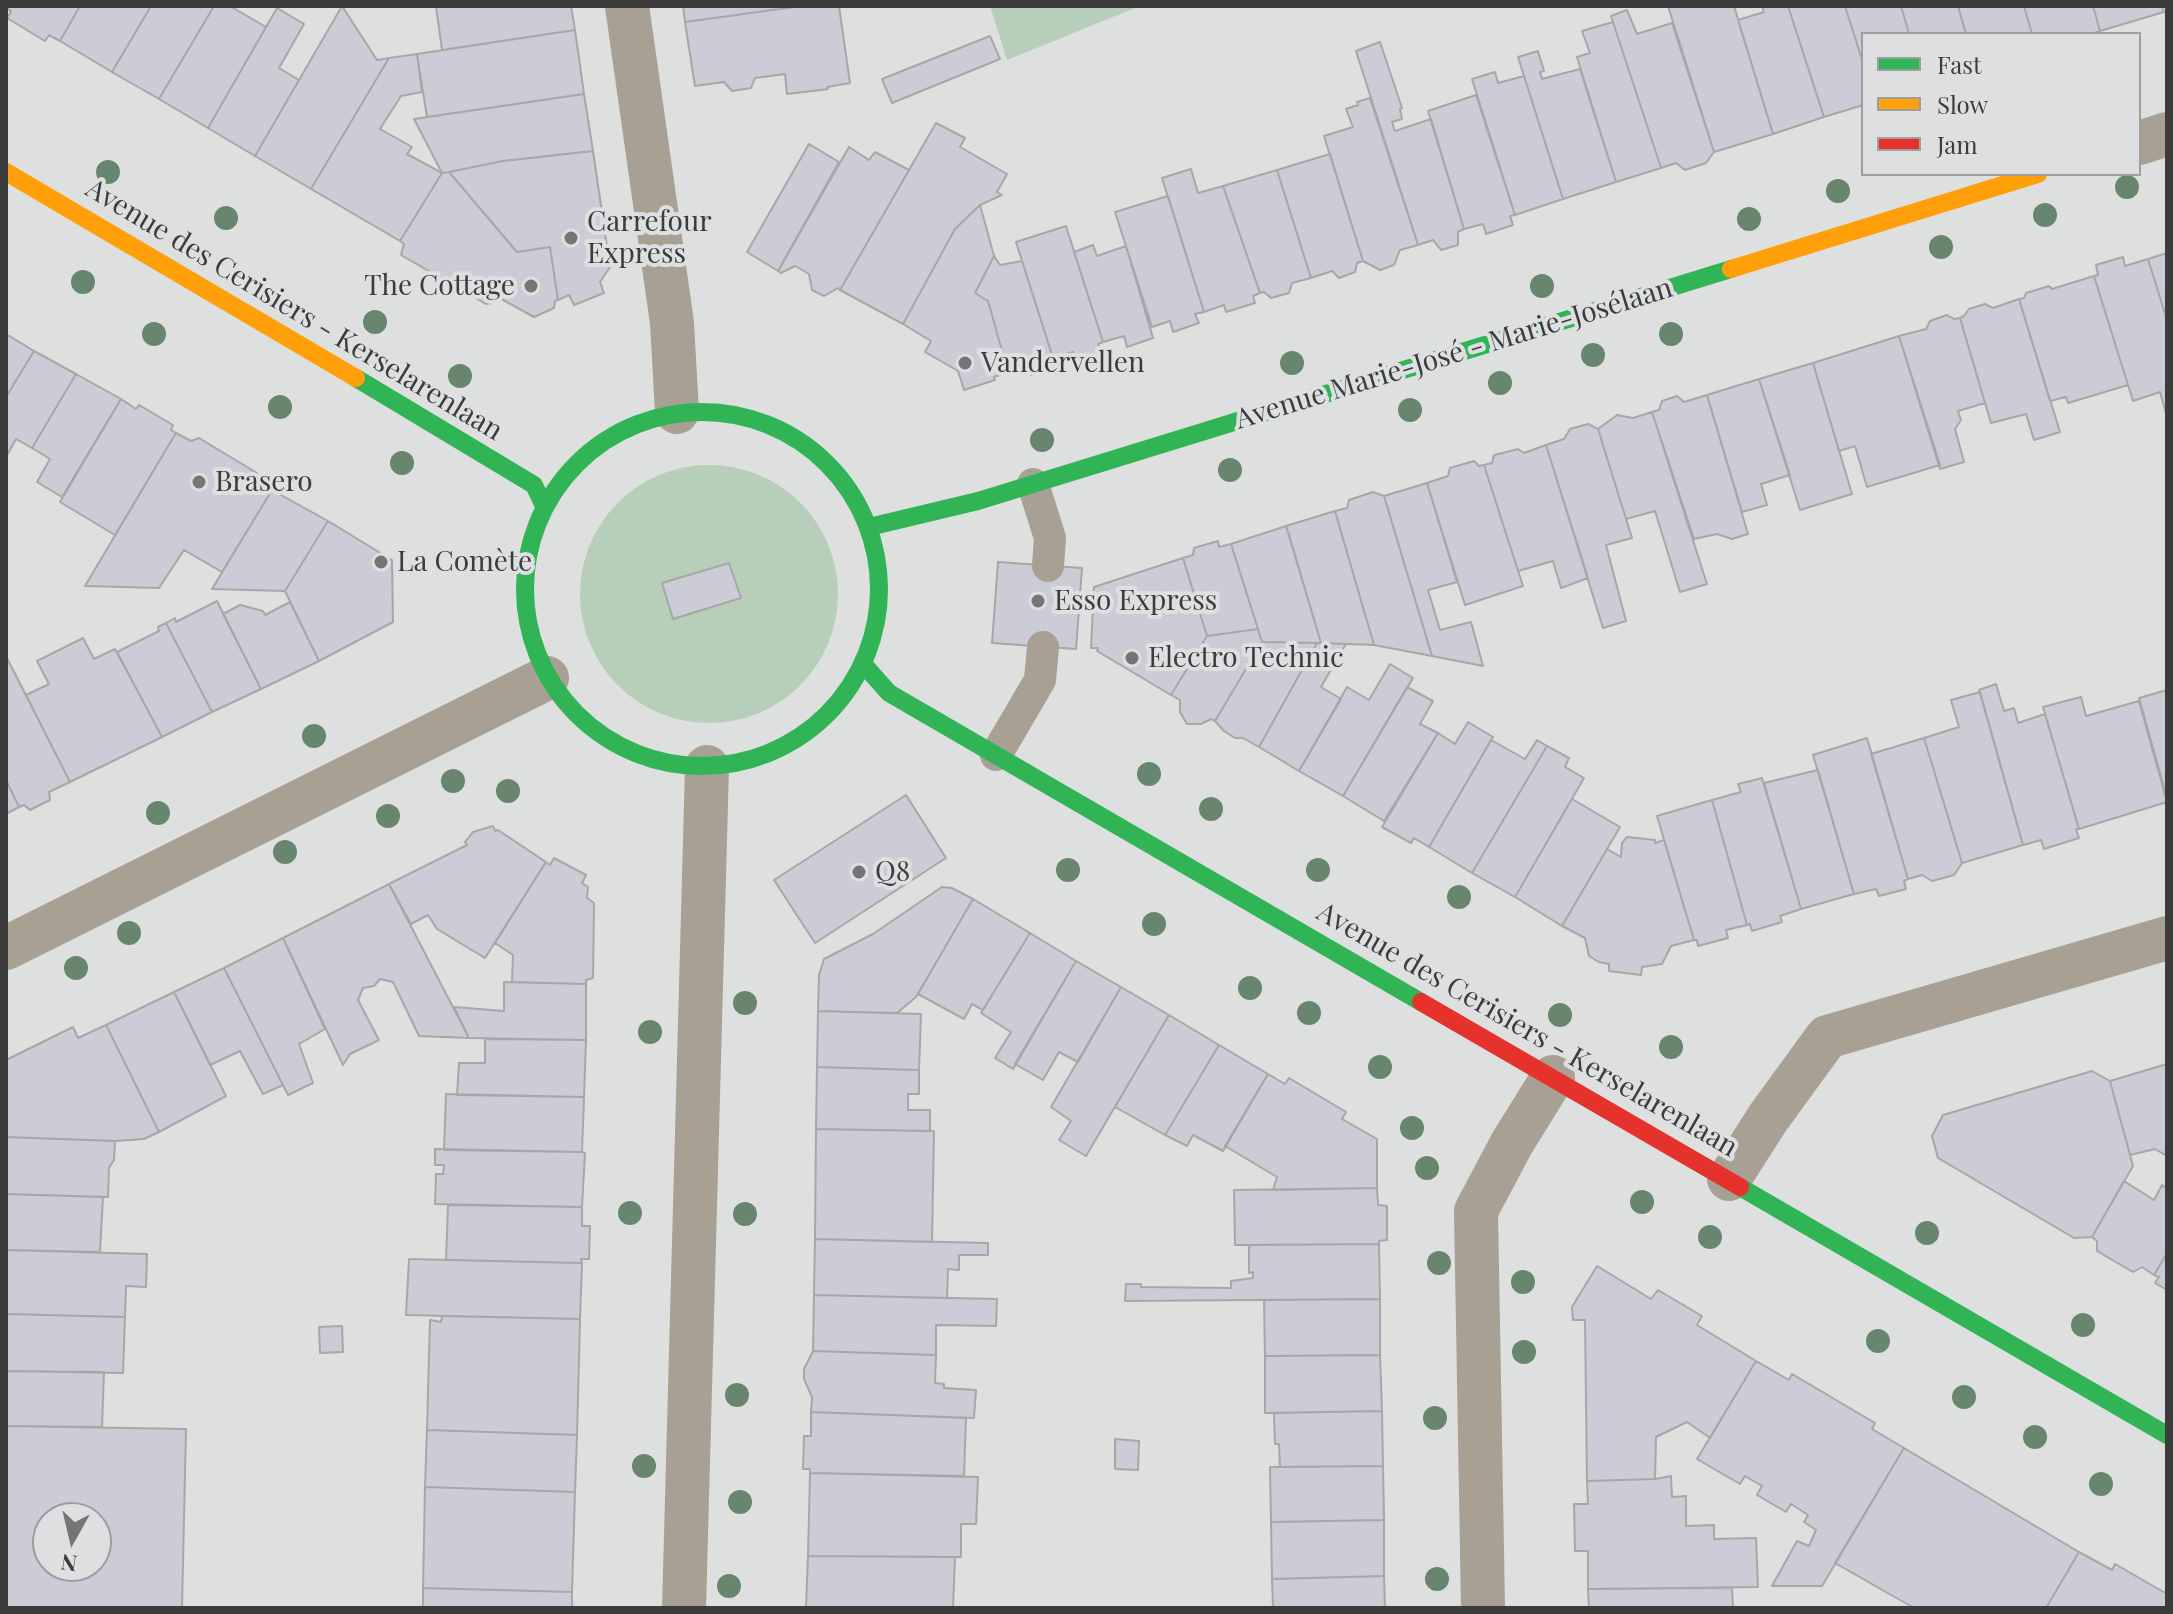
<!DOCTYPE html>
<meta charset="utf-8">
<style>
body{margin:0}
#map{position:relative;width:2173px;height:1614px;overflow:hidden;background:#dedfdf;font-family:"Playfair Display",serif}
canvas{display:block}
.frame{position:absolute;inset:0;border:8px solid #3c3c3d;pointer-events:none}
.legend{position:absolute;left:1861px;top:32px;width:280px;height:144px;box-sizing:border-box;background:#dddfe0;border:2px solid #9d9e9f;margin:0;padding:10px 14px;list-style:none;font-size:24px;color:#3c3c3d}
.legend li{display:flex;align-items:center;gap:16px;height:40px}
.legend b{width:40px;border:2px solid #9d9e9f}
.north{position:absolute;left:32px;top:1502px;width:80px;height:80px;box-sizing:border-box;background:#dddfe0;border:2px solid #9d9e9f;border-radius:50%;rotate:188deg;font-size:22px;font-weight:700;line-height:32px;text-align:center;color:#3c3c3d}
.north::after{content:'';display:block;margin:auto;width:28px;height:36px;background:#757576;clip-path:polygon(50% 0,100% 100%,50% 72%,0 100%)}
</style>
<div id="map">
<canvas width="2173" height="1614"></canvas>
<div class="frame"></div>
<ul class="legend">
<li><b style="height:10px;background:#30b455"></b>Fast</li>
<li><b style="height:10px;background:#ff9f0a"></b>Slow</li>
<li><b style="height:10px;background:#e5322d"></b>Jam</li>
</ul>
<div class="north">N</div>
</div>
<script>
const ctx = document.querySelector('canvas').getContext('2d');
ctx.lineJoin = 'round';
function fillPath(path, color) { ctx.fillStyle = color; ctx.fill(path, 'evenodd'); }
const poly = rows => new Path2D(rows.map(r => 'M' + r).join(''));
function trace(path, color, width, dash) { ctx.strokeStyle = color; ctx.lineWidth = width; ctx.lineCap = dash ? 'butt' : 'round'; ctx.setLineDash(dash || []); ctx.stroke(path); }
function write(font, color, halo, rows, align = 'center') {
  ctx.font = font + ' "Playfair Display",serif'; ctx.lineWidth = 8; ctx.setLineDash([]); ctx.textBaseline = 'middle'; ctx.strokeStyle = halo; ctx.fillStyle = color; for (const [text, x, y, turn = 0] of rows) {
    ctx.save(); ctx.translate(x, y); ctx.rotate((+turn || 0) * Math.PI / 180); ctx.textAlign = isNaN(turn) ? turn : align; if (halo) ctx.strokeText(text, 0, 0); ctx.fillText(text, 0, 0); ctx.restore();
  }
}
fillPath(poly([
 [990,6,1140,6,1007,60],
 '580 594a129 129 0 1 1 258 0a129 129 0 1 1-258 0Z'
]), '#b7cfb8');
const building = poly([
 [6,6,80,6,60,41,49,35,45,41,7,18,11,12,6,6],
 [80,6,151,6,112,72,60,41,80,6],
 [151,6,214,6,159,99,112,72,151,6],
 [214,6,230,6,266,27,208,128,159,99,214,6],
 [342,6,377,60,389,58,311,189,255,156,342,6],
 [436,6,571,6,575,30,442,50,436,6],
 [683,6,802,6,685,22,683,6],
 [802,6,839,6,850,83,827,87,828,89,787,94,785,74,755,78,751,88,732,91,724,82,695,86,685,22,802,6],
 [1668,6,1734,6,1773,134,1714,152,1668,6],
 [1762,6,1788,6,1824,117,1773,134,1738,20,1764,12,1762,6],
 [1788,6,1845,6,1863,63,1863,105,1824,117,1788,6],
 [1845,6,1901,6,1909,34,1863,34,1863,63,1845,6],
 [1901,6,1958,6,1966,34,1909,34,1901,6],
 [1958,6,2024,6,2032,34,1966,34,1958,6],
 [2024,6,2093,6,2100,31,2091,34,2032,34,2024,6],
 [2093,6,2162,6,2164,12,2100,31,2093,6],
 [277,8,304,24,279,68,299,80,255,156,208,128,277,8],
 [1627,10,1637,34,1672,23,1714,152,1706,163,1685,170,1676,163,1661,168,1611,16,1627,10],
 [1613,22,1661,168,1616,182,1577,57,1590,53,1582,31,1613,22],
 [575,30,584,94,427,117,417,54,575,30],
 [990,36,1000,59,892,103,882,79,990,36],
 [1380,42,1402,108,1400,109,1402,119,1392,122,1395,131,1431,119,1464,229,1458,232,1458,245,1441,250,1433,240,1418,245,1356,51,1380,42],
 [1538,51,1544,71,1540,72,1542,79,1580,69,1616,182,1563,199,1518,57,1538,51],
 [417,54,422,92,401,96,380,129,412,147,407,154,442,173,400,241,311,189,389,58,417,54],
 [1495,72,1498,83,1524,76,1563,199,1515,215,1472,79,1495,72],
 [584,94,593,151,503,161,449,172,442,173,414,119,584,94],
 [1476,95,1515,215,1510,216,1513,225,1486,234,1483,224,1464,229,1428,111,1476,95],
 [1370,98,1418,245,1400,250,1394,265,1380,270,1363,261,1324,136,1353,127,1346,109,1358,105,1357,102,1370,98],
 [936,123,965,138,960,147,1007,174,997,192,1002,195,980,205,955,229,903,324,840,290,936,123],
 [809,144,839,162,778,271,747,252,809,144],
 [849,147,869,160,875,152,909,170,840,290,838,288,824,296,812,290,809,274,795,266,781,273,778,271,849,147],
 [593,151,610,267,600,282,604,293,574,305,569,295,558,300,550,247,517,252,449,172,503,161,593,151],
 [1330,154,1363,261,1357,263,1355,272,1339,278,1332,271,1311,278,1277,170,1330,154],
 [1191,169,1198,193,1223,186,1260,293,1253,296,1255,303,1226,312,1224,305,1204,312,1162,178,1191,169],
 [1277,170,1311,278,1292,283,1289,293,1271,298,1264,292,1260,293,1223,186,1277,170],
 [449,172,517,252,550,247,558,300,555,301,554,308,534,317,496,296,491,303,486,304,401,255,404,244,400,241,442,173,449,172],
 [1168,196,1204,312,1195,314,1199,323,1173,332,1170,321,1152,327,1115,212,1168,196],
 [980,205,994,256,975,293,988,301,1008,372,994,377,995,380,964,390,958,371,925,352,931,341,903,324,955,229,980,205],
 [1066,226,1103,342,1098,344,1101,355,1076,362,1073,352,1053,358,1016,242,1066,226],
 [1093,245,1097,256,1126,246,1153,338,1127,347,1124,336,1103,342,1074,252,1093,245],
 [2167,253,2167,320,2148,259,2167,253],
 [994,256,1000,265,1022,261,1053,358,1046,370,1031,375,1020,368,1008,372,988,301,975,293,994,256],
 [2123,257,2125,266,2148,259,2167,320,2167,417,2160,392,2133,401,2094,276,2098,275,2096,265,2123,257],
 [2094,276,2128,385,2068,403,2066,397,2050,401,2019,299,2024,298,2026,293,2049,286,2052,289,2094,276],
 [2019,299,2060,432,2034,440,2026,414,1991,423,1960,318,1964,316,1969,309,1985,304,1993,308,2019,299],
 [1947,315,1954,319,1960,318,1985,403,1958,411,1961,420,1955,429,1964,462,1940,469,1899,336,1926,329,1930,321,1947,315],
 [6,334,34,351,6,397,6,334],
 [1899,336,1940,465,1867,487,1855,446,1839,451,1813,363,1899,336],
 [34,351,76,374,32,448,16,439,6,457,6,397,34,351],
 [1813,363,1852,494,1800,510,1759,379,1813,363],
 [76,374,121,399,62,497,37,482,50,459,32,448,76,374],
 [1759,379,1790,475,1761,484,1767,505,1742,512,1707,395,1759,379],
 [1707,395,1748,534,1732,539,1717,534,1694,539,1652,412,1659,410,1662,401,1677,396,1684,402,1707,395],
 [121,399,136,409,139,405,173,425,171,430,176,433,115,535,60,502,121,399],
 [1652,412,1707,584,1680,592,1655,511,1626,519,1598,429,1617,415,1633,418,1652,412],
 [1588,424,1598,429,1632,538,1606,545,1626,621,1603,628,1546,445,1564,439,1570,429,1588,424],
 [176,433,191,441,199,438,257,473,258,481,272,490,222,572,184,550,159,588,85,586,176,433],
 [1546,445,1588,578,1561,588,1553,561,1518,571,1484,465,1492,463,1494,455,1518,449,1524,453,1546,445],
 [1474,461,1479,466,1484,465,1523,586,1465,605,1427,483,1448,476,1450,468,1474,461],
 [1427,483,1457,582,1428,590,1440,630,1471,622,1483,666,1432,656,1384,496,1427,483],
 [272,490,328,521,285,591,212,589,272,490],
 [1373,492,1384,496,1432,656,1374,645,1335,511,1347,508,1349,500,1373,492],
 [1335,511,1374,645,1321,643,1286,526,1335,511],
 [328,521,392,560,393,622,319,661,285,591,328,521],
 [1286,526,1290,538,1321,643,1262,642,1231,544,1286,526],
 [1218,541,1219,547,1231,544,1258,629,1207,636,1183,558,1193,555,1194,548,1218,541],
 [1183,558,1207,636,1171,695,1097,651,1098,648,1091,648,1094,587,1183,558],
 [998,562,1082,568,1076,649,992,643,998,562],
 [729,563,741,598,673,619,662,583,729,563],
 [217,601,261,689,212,712,166,623,175,618,176,622,217,601],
 [290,602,319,661,261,689,223,614,240,605,263,611,265,615,290,602],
 [166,623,212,712,162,737,117,652,159,631,158,627,166,623],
 [1258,629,1262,642,1215,721,1211,719,1201,724,1187,724,1180,712,1180,700,1171,695,1207,636,1258,629],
 [83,638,94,659,115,649,162,737,70,782,26,695,49,684,37,661,83,638],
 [1262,642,1317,643,1259,747,1243,738,1235,738,1224,731,1215,721,1262,642],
 [1317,643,1346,644,1321,687,1341,699,1299,771,1259,747,1317,643],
 [7,658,70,782,49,792,50,800,30,810,24,805,19,807,6,780,7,658],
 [1390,664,1413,678,1343,796,1299,771,1347,687,1369,700,1390,664],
 [1996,684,2004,711,2014,708,2018,723,2045,714,2079,829,2076,829,2079,838,2044,849,2041,840,2023,845,1979,690,1996,684],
 [1407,687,1433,701,1420,724,1438,733,1384,821,1343,796,1407,687],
 [2167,690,2167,798,2139,698,2167,690],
 [1980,692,2023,845,1962,863,1924,738,1959,727,1951,700,1980,692],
 [2081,697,2086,716,2139,701,2167,802,2079,829,2043,707,2081,697],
 [1468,722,1493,737,1429,847,1414,838,1411,843,1382,827,1438,733,1455,744,1468,722],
 [1867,738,1908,879,1904,881,1906,889,1879,896,1876,889,1854,894,1813,755,1867,738],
 [1924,738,1962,863,1954,875,1932,881,1922,875,1908,879,1871,754,1924,738],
 [1491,740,1525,759,1537,740,1547,746,1472,873,1429,847,1491,740],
 [1547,746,1569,758,1565,767,1584,778,1515,897,1472,873,1547,746],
 [1818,770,1854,894,1801,909,1764,783,1818,770],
 [1762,778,1801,909,1780,916,1782,922,1752,931,1750,924,1747,925,1712,800,1741,792,1738,784,1762,778],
 [6,780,19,807,6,814,6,780],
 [906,795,946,858,815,943,774,880,906,795],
 [1572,799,1620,827,1562,926,1515,897,1572,799],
 [1712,800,1747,925,1726,930,1728,938,1698,946,1697,940,1694,940,1657,816,1712,800],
 [493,826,495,831,498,830,546,862,485,958,437,929,428,915,411,924,389,884,467,845,465,842,473,832,493,826],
 [1627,837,1655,840,1655,843,1664,840,1694,940,1671,946,1662,964,1642,967,1641,975,1609,971,1609,964,1599,962,1589,956,1585,938,1562,926,1607,849,1621,857,1622,843,1627,837],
 [554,858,586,875,582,883,588,887,587,898,594,903,593,978,586,980,586,984,512,982,513,955,495,943,546,862,550,865,554,858],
 [389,884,469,1038,419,1036,393,982,380,979,374,986,363,988,358,1000,379,1040,350,1054,343,1065,283,938,389,884],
 [942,887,952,888,973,899,916,997,897,1013,818,1011,819,975,824,959,873,934,942,887],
 [973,899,1030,933,983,1010,972,1004,964,1019,918,994,973,899],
 [1030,933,1076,961,1013,1069,995,1058,1011,1032,981,1013,1030,933],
 [283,938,325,1029,299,1044,313,1083,288,1095,224,968,283,938],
 [1076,961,1121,987,1078,1062,1059,1052,1043,1080,1015,1064,1076,961],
 [224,968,283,1085,263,1094,240,1051,210,1065,174,992,224,968],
 [504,982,586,984,586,1040,469,1038,454,1007,504,1011,504,982],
 [1121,987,1169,1015,1086,1156,1059,1140,1071,1121,1051,1107,1121,987],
 [174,992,226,1096,159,1132,106,1025,174,992],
 [818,1011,921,1014,919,1070,817,1067,818,1011],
 [1169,1015,1219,1045,1165,1135,1115,1107,1169,1015],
 [106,1025,159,1132,144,1139,115,1141,6,1137,6,1060,73,1027,78,1038,106,1025],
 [485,1039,586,1040,584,1097,457,1095,459,1063,485,1063,485,1039],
 [1219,1045,1268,1074,1223,1151,1193,1135,1187,1146,1165,1135,1219,1045],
 [2167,1064,2167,1156,2155,1149,2130,1155,2110,1081,2167,1064],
 [817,1067,919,1070,919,1094,908,1094,908,1110,930,1110,930,1131,816,1129,817,1067],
 [2092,1071,2110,1081,2133,1166,2092,1237,2074,1238,1938,1158,1932,1136,1943,1115,2092,1071],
 [1268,1074,1285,1084,1289,1078,1346,1112,1342,1119,1377,1139,1377,1188,1273,1190,1277,1177,1225,1146,1268,1074],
 [446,1094,584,1097,582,1152,444,1150,446,1094],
 [816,1129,934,1131,932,1242,815,1239,816,1129],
 [6,1137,115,1141,114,1160,109,1168,108,1197,6,1194,6,1137],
 [435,1149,582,1152,585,1153,582,1207,435,1204,436,1174,443,1174,444,1165,435,1165,435,1149],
 [2124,1181,2154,1200,2162,1185,2167,1188,2167,1253,2154,1275,2142,1267,2133,1272,2097,1251,2097,1241,2092,1237,2124,1181],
 [1377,1188,1378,1205,1387,1206,1387,1240,1379,1241,1379,1244,1235,1245,1234,1190,1377,1188],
 [6,1194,103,1197,100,1252,6,1250,6,1194],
 [448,1205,582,1207,582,1226,590,1226,589,1259,581,1259,582,1263,446,1260,448,1205],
 [815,1239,988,1243,988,1255,959,1255,959,1270,948,1269,947,1298,814,1295,815,1239],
 [1379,1244,1380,1299,1125,1301,1126,1284,1141,1284,1141,1287,1231,1288,1231,1281,1253,1278,1253,1272,1249,1273,1249,1245,1379,1244],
 [6,1250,147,1254,146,1287,126,1286,125,1317,6,1314,6,1250],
 [2167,1253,2167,1290,2155,1283,2159,1277,2154,1275,2167,1253],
 [409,1259,582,1263,580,1319,406,1315,409,1259],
 [1597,1266,1651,1299,1658,1290,1702,1316,1697,1325,1756,1361,1710,1438,1687,1422,1656,1437,1655,1479,1587,1481,1585,1320,1573,1320,1572,1307,1597,1266],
 [814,1295,997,1299,996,1326,936,1325,936,1355,813,1351,814,1295],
 [1380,1299,1380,1355,1265,1356,1264,1300,1380,1299],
 [6,1314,125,1317,123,1373,6,1371,6,1314],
 [442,1316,580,1319,577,1435,427,1430,430,1320,441,1322,442,1316],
 [342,1326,343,1352,320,1353,319,1327,342,1326],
 [813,1351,936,1355,935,1383,944,1384,944,1388,976,1390,974,1418,811,1412,812,1397,804,1379,804,1369,813,1351],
 [1380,1355,1382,1411,1265,1413,1265,1356,1380,1355],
 [1756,1361,1789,1380,1792,1374,1875,1423,1872,1429,1904,1448,1822,1586,1772,1586,1797,1541,1809,1546,1816,1530,1804,1522,1808,1515,1791,1504,1786,1512,1757,1495,1762,1486,1745,1476,1740,1484,1697,1459,1756,1361],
 [6,1371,104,1372,102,1427,6,1426,6,1371],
 [1382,1411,1383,1466,1280,1467,1279,1444,1275,1444,1274,1413,1382,1411],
 [811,1412,966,1418,964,1476,810,1473,810,1469,803,1469,804,1436,811,1436,811,1412],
 [6,1426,186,1429,182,1608,6,1608,6,1426],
 [48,1518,96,1518,96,1566,48,1566,48,1518],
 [427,1430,577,1435,575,1492,425,1487,427,1430],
 [1115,1439,1139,1441,1138,1470,1115,1469,1115,1439],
 [1904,1448,2079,1552,2046,1608,1914,1608,1835,1563,1904,1448],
 [1383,1466,1384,1520,1271,1522,1270,1467,1383,1466],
 [810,1473,978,1477,976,1524,961,1524,961,1557,808,1556,810,1473],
 [1671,1476,1672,1497,1686,1496,1686,1526,1714,1525,1714,1539,1756,1538,1758,1587,1588,1589,1588,1551,1575,1551,1574,1504,1588,1504,1587,1481,1655,1479,1671,1476],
 [425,1487,575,1492,572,1592,423,1588,425,1487],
 [1384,1520,1384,1576,1272,1579,1271,1522,1384,1520],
 [2079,1552,2112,1570,2115,1564,2167,1594,2167,1608,2046,1608,2079,1552],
 [808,1556,955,1557,953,1608,806,1608,808,1556],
 [1384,1576,1385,1608,1273,1608,1272,1579,1384,1576],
 [423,1588,572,1592,572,1608,423,1608,423,1588],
 [1732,1588,1733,1608,1589,1608,1588,1589,1732,1588]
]);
fillPath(building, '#ccccd6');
trace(building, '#a7a7a7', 2);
trace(poly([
 [1033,484,1050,538,1048,566],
 [996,755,1040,680,1043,647]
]), '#a8a093', 32);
trace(poly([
 [627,6,672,323,677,412],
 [2139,143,2167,134],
 [6,948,547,678],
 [1729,1179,1768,1118,1827,1037,2167,938],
 [684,1608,707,767],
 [1483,1608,1476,1211,1512,1143,1553,1077]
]), '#a8a093', 44);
trace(poly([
 [356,378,534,485,544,506],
 '525 589a177 177 0 1 1 354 0a177 177 0 1 1-354 0Z',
 [869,527,978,501,1731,269],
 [865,666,889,693,1421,1002],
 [1740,1187,2167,1435]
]), '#30b455', 18);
trace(poly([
 [6,172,356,378],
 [1731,269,2038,174]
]), '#ff9f0a', 18);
trace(poly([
 [1421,1002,1740,1187]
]), '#e5322d', 18);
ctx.fillStyle = '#68866e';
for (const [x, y] of [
 [108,172],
 [2127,187],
 [1838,191],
 [2045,215],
 [226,218],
 [1749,219],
 [1941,247],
 [83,282],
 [1542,286],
 [375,322],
 [154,334],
 [1671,334],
 [1593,355],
 [1292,363],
 [460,376],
 [1500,383],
 [280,407],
 [1410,410],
 [1042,440],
 [402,463],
 [1230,470],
 [314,736],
 [1149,774],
 [453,781],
 [508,791],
 [1211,809],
 [158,813],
 [388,816],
 [285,852],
 [1068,870],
 [1318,870],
 [1459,897],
 [1154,924],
 [129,933],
 [76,968],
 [1250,988],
 [745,1003],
 [1309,1013],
 [1560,1015],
 [650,1032],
 [1671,1047],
 [1380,1067],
 [1412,1128],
 [1427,1168],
 [1642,1202],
 [630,1213],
 [745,1214],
 [1927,1233],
 [1710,1237],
 [1439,1263],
 [1523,1282],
 [2083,1325],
 [1878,1341],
 [1524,1352],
 [737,1395],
 [1964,1397],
 [1435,1418],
 [2035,1437],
 [644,1466],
 [2101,1484],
 [740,1502],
 [1437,1579],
 [729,1586]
]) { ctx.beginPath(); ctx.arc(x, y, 12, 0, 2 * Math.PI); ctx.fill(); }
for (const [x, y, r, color] of [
 [571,238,8,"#757576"],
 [531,286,8,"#757576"],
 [965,363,8,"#757576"],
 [199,482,8,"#757576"],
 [381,562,8,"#757576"],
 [1038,601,8,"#757576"],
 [1132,658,8,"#757576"],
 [859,872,8,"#757576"]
]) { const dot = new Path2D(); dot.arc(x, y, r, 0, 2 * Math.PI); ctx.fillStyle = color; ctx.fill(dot); trace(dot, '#dddfe0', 3); }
write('28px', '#3c3c3d', '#dddfe0', [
 ["Carrefour",587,222],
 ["Express",587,254],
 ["The Cottage",515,286,"right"],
 ["Vandervellen",981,363],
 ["Brasero",215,482],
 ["La Comète",397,562],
 ["Esso Express",1054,601],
 ["Electro Technic",1148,658],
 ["Q8",875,872]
], 'left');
write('28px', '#3c3c3d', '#dddfe0', [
 ["Avenue des Cerisiers - Kerselarenlaan",294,310,31],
 ["Avenue Marie-José - Marie-Josélaan",1454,354,-17],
 ["Avenue des Cerisiers - Kerselarenlaan",1527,1030,30]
]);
</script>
